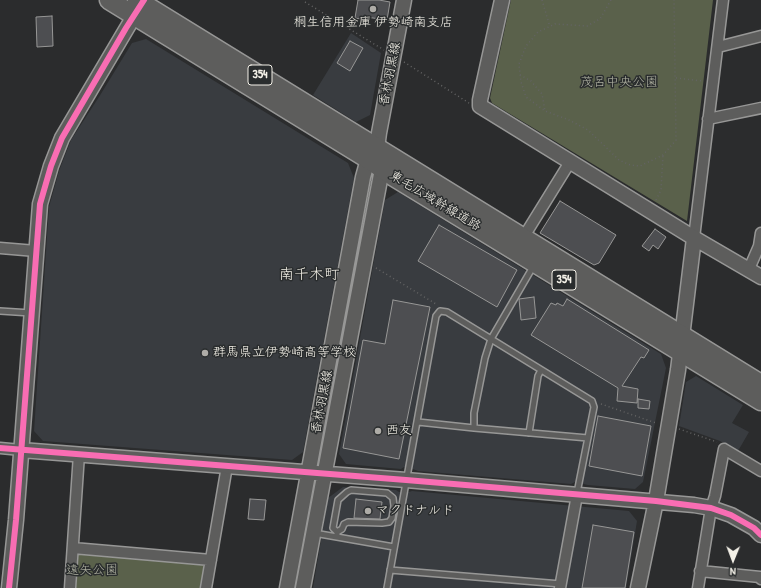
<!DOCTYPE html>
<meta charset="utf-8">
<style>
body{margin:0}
#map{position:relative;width:761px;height:588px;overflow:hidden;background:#2b2c2d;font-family:"Patrick Hand",sans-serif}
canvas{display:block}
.north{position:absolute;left:713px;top:540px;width:40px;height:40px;-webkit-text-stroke:3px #2a2d2e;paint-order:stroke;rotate:181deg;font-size:11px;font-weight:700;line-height:16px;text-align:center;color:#f4f1e8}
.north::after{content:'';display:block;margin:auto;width:14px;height:18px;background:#f4f1e8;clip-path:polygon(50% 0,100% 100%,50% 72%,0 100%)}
</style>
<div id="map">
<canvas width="761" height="588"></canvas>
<div class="north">N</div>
</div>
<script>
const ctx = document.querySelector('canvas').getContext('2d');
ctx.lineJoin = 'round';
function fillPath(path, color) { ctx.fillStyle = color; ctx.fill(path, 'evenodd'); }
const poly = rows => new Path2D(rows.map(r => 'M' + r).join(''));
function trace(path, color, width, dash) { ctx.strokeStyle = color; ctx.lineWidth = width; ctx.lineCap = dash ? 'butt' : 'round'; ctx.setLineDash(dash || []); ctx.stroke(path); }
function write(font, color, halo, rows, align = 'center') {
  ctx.font = font + ' "Patrick Hand","Klee One",sans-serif'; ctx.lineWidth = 3; ctx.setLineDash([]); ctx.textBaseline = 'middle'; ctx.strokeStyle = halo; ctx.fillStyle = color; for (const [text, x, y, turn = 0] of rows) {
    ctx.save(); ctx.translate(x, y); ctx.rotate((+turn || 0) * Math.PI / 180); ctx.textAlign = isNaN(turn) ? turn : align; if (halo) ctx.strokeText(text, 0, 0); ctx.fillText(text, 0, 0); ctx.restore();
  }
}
fillPath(poly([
 [351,33,381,53,370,115,356,122,313,95],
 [146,39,348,163,354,178,303,452,292,460,43,441,34,431,49,207,59,171,71,140,99,97,132,43],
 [398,192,661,354,666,368,643,482,635,489,588,485,575,482,571,484,418,471,413,469,404,467,401,469,346,464,339,454,385,200],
 [696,376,743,405,732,423,749,432,738,451,720,441,679,426,686,382],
 [343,487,396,490,399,492,409,492,412,491,629,511,637,521,626,588,313,588,328,498]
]), '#393c40');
fillPath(poly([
 [511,0,713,0,687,221,492,103,490,98],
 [80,553,202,564,204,567,200,588,73,588,76,555]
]), '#5a614b');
const building = poly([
 [358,0,379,0,390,2,387,20,366,17,365,20,355,18,358,0],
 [52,16,53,46,37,47,36,17,52,16],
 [350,41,363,48,350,71,337,63,350,41],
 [560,201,616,235,599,263,594,265,540,233,560,201],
 [439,225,517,270,497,307,418,261,439,225],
 [655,229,666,237,658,249,653,245,649,251,642,246,655,229],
 [534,297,536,318,521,320,519,299,534,297],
 [567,299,649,350,644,358,641,357,622,386,638,389,637,403,617,401,618,388,531,335,551,303,556,305,557,303,563,306,567,299],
 [393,300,430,307,399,459,343,448,363,340,385,344,393,300],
 [638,399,650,401,649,409,638,408,638,399],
 [598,416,651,426,642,476,589,466,598,416],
 [250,499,266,500,264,520,248,519,250,499],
 [356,499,382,502,380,519,354,518,356,499],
 [593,525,634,532,625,588,582,588,593,525]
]);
fillPath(building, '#4d4e51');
trace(building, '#979796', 1);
const lane = poly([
 [0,311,31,313],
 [418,422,474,428,588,438],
 [474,428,474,413,485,358,491,339,534,265],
 [529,433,538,376,541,370],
 [314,533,394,547],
 [337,536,337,532,342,529,344,524,348,522,382,523,389,522,392,518,394,506,393,498,387,493,351,490,347,492,338,500,333,528,337,532],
 [390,570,561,584],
 [387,588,436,316,440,311,447,312,592,401,594,407,577,493]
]);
const street = poly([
 [718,47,761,36],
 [708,119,761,108],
 [523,238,570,162],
 [694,238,723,0],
 [0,248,36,251],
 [749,269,759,246,761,233],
 [0,448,21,450],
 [73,548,211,560],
 [700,571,760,577,761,579],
 [70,588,79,454],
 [206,588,227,466],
 [560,588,577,495],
 [698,588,711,508,715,496,724,449,761,471]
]);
const secondary = poly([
 [502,0,480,100,480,106,694,238,761,277],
 [21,450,406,480,694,505,711,508,731,515,754,528,761,535],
 [9,588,16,520,40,204,51,166,62,138,140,6],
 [287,588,363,177,368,159,374,152],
 [303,588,382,169,377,148,379,133,404,0],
 [638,588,656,501,678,370,694,238]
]);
const highway = poly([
 [109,0,368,159,394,177,761,401],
 [137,0,761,384]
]);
trace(lane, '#979796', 8);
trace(street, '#979796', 13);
trace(secondary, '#979796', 17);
trace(highway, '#979796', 21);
trace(poly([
 [542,0,550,27],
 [611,0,600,19,587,26,555,24,538,32,526,46,519,64,521,82,526,97,545,111,569,120,588,130,619,160,630,165,640,166,663,155,676,140,674,0],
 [305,2,384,50],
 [404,62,469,103],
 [520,75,531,81,542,94,545,111],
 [676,78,702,81],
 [656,200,661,190,663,155],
 [376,268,436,304],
 [601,404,656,423],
 [679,429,717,442]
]), '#646464', 1.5, [1, 3]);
trace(lane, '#5d5d5c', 5);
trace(street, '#5d5d5c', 10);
trace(secondary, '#5d5d5c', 14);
trace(highway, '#5d5d5c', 18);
trace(poly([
 [0,448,406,480,656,501,711,508,731,515,754,528,761,535],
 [9,588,16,520,40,204,51,166,62,138,126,28,144,0]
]), '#f96db3', 6);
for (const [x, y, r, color] of [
 [373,9,4,"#aeaca7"],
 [205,353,4,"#aeaca7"],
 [378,431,4,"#aeaca7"],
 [368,511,4,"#aeaca7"]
]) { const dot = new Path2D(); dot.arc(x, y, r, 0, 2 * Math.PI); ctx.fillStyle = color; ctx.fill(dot); trace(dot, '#2a2d2e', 1.5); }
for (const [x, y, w] of [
 [260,75,24],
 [564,280,24]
]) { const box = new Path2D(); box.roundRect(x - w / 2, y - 10, w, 20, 3); ctx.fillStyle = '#2a2d2e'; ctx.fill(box); trace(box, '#f4f1e8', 1); }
write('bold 12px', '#f4f1e8', null, [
 ["354",260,75],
 ["354",564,280]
]);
write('13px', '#f4f1e8', '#2a2d2e', [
 ["桐生信用金庫 伊勢崎南支店",373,23,"center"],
 ["群馬県立伊勢崎高等学校",213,353],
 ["西友",386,431],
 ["マクドナルド",376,511]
], 'left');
write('13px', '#f4f1e8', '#2a2d2e', [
 ["香林羽黒線",390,74,-79],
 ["東毛広域幹線道路",435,201,31],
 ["香林羽黒線",322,402,-79]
]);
write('13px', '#b2b4a4', '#2a2d2e', [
 ["茂呂中央公園",619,83],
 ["遠矢公園",92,571]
]);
write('15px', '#f4f1e8', '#2a2d2e', [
 ["南千木町",309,275]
]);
</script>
